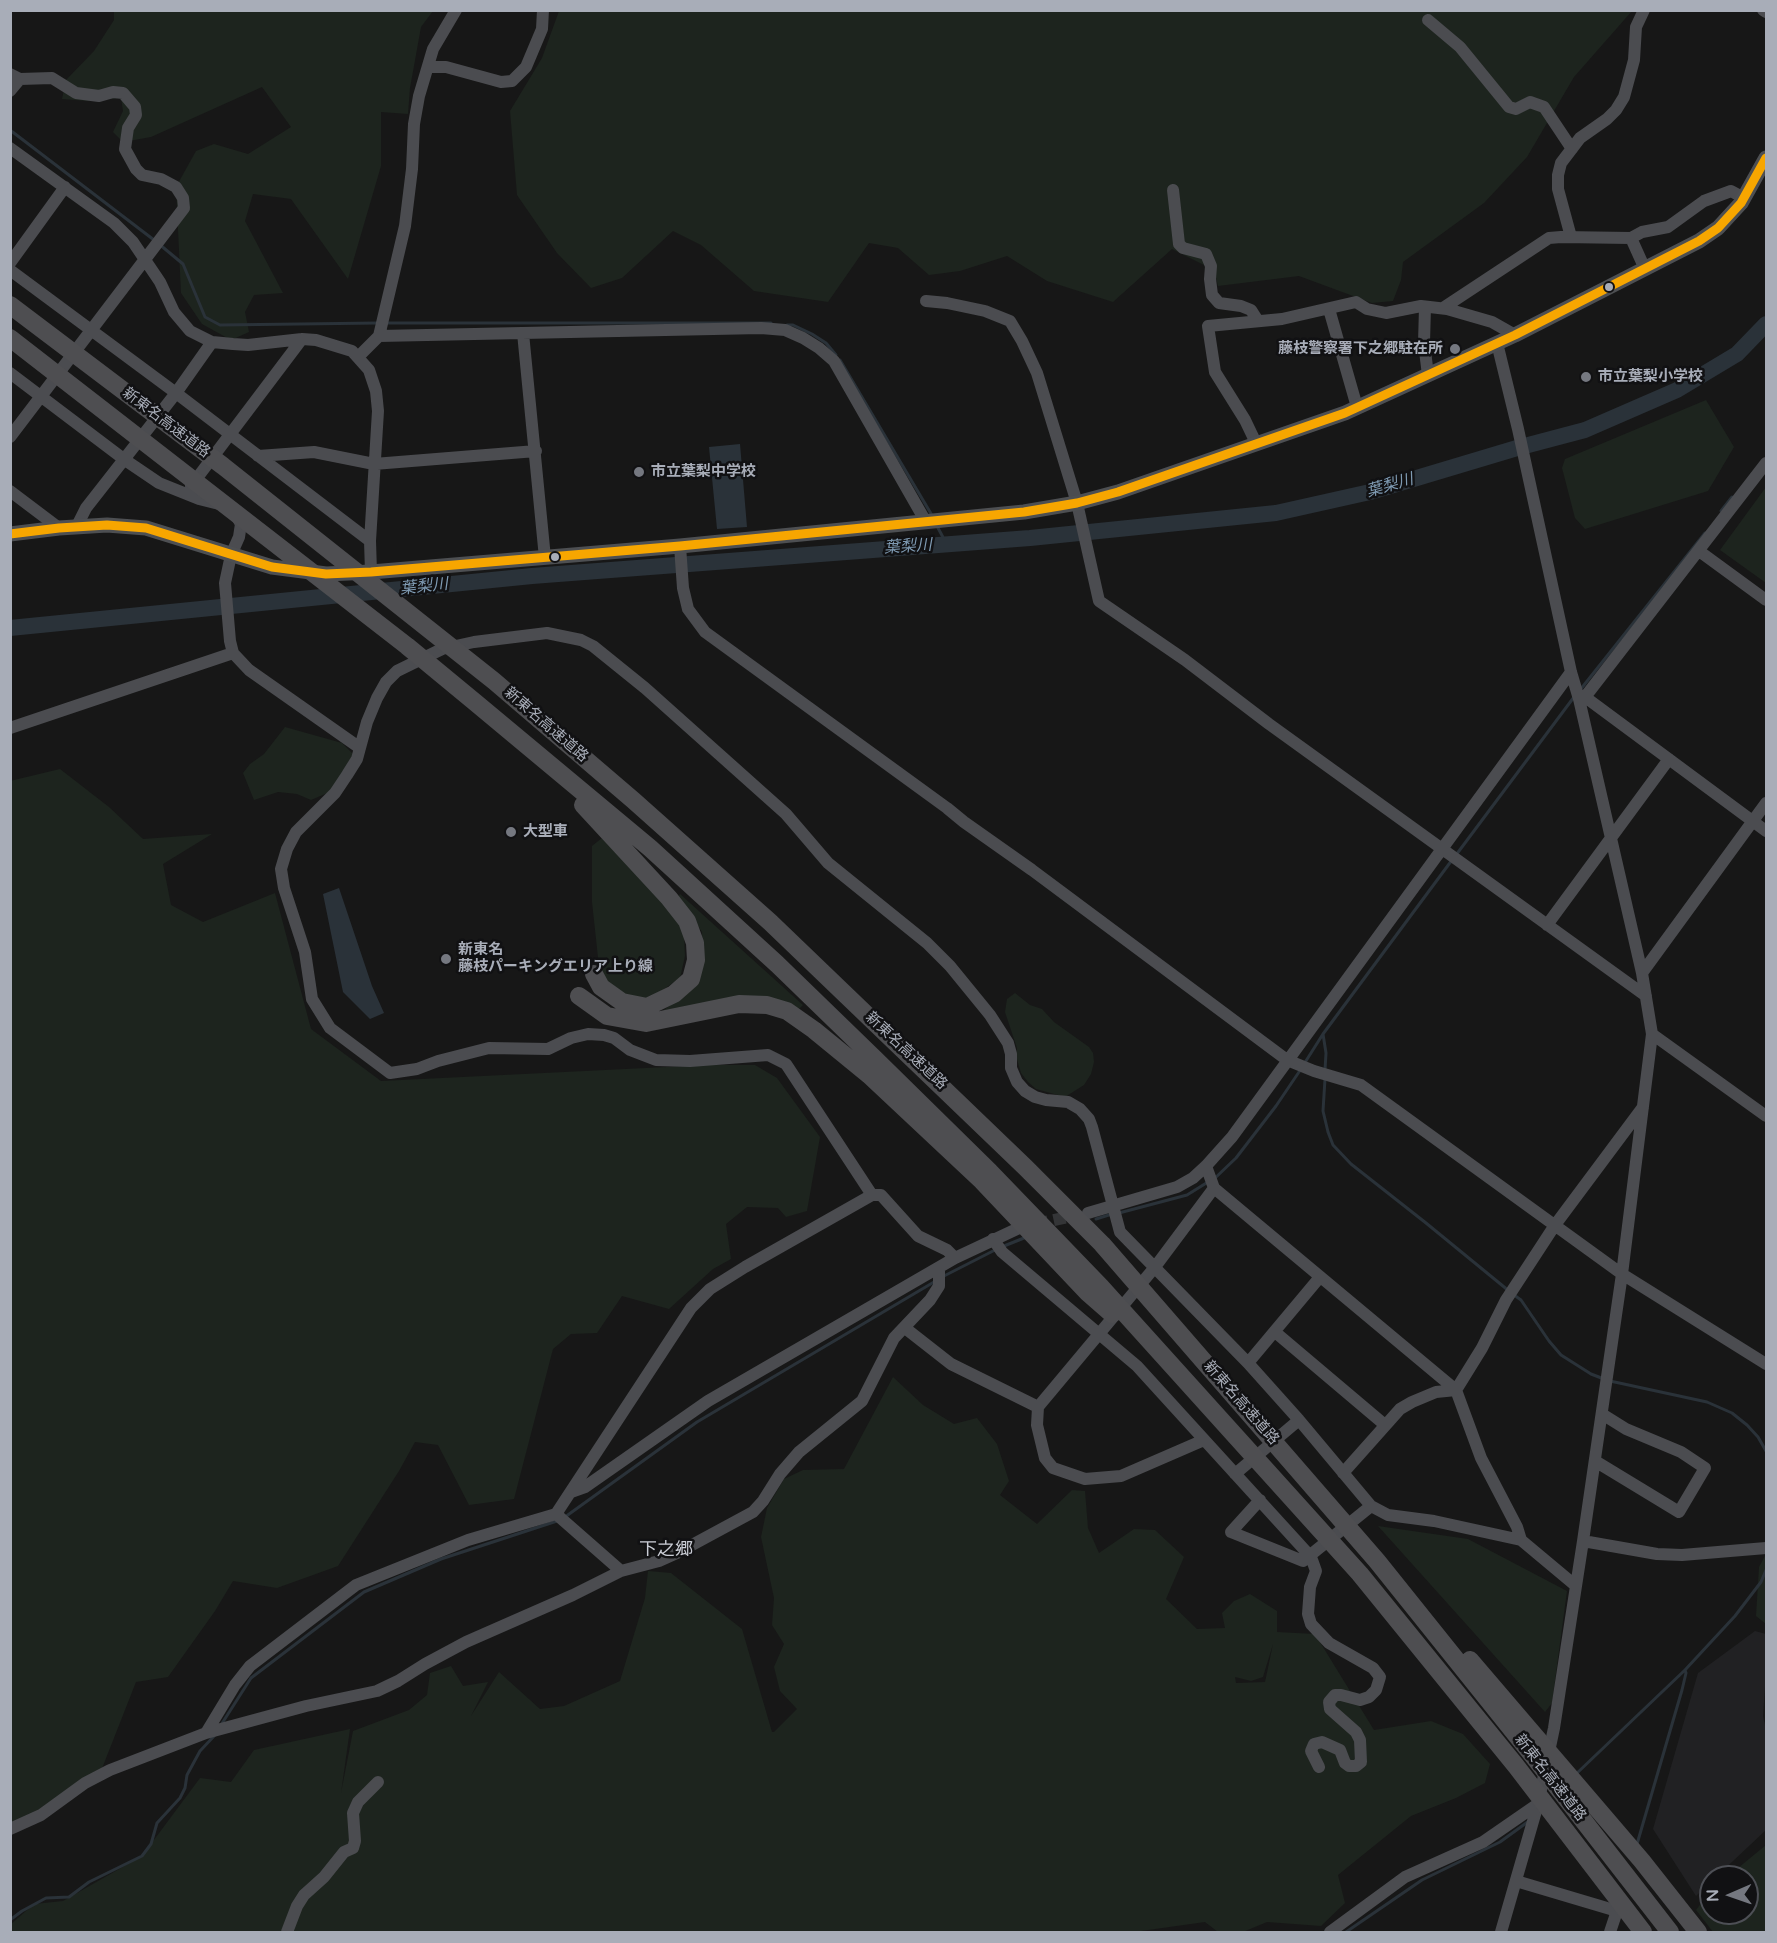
<!DOCTYPE html>
<meta charset="utf-8">
<style>
body{margin:0}
#map{position:relative;width:1777px;height:1943px;overflow:hidden;background:#171717;font-family:"Varela Round",sans-serif}
canvas{display:block}
.frame{position:absolute;inset:0;border:12px solid #a8adb8;pointer-events:none}
.north{position:absolute;left:1699px;top:1865px;width:60px;height:60px;box-sizing:border-box;background:#111113;border:2px solid #4d4f55;border-radius:50%;rotate:268deg;font-size:16px;font-weight:700;line-height:24px;text-align:center;color:#a8adb8}
.north::after{content:'';display:block;margin:auto;width:21px;height:27px;background:#757880;clip-path:polygon(50% 0,100% 100%,50% 72%,0 100%)}
</style>
<div id="map">
<canvas width="1777" height="1943"></canvas>
<div class="frame"></div>
<div class="north">N</div>
</div>
<script>
const ctx = document.querySelector('canvas').getContext('2d');
ctx.lineJoin = 'round';
function fillPath(path, color) { ctx.fillStyle = color; ctx.fill(path, 'evenodd'); }
const poly = rows => new Path2D(rows.map(r => 'M' + r).join(''));
function trace(path, color, width, dash) { ctx.strokeStyle = color; ctx.lineWidth = width; ctx.lineCap = dash ? 'butt' : 'round'; ctx.setLineDash(dash || []); ctx.stroke(path); }
function write(font, color, halo, rows, align = 'center') {
  ctx.font = font + ' "Varela Round","Noto Sans JP",sans-serif'; ctx.lineWidth = 5; ctx.setLineDash([]); ctx.textBaseline = 'middle'; ctx.strokeStyle = halo; ctx.fillStyle = color; for (const [text, x, y, turn = 0] of rows) {
    ctx.save(); ctx.translate(x, y); ctx.rotate((+turn || 0) * Math.PI / 180); ctx.textAlign = isNaN(turn) ? turn : align; if (halo) ctx.strokeText(text, 0, 0); ctx.fillText(text, 0, 0); ctx.restore();
  }
}
fillPath(poly([
 [1755,1631,1766,1634,1766,1673,1763,1716,1766,1730,1766,1830,1716,1877,1711,1877,1711,1882,1696,1896,1653,1829,1698,1673]
]), '#212123');
fillPath(poly([
 [114,11,433,11,421,27,410,88,408,114,381,112,381,166,348,279,291,199,253,194,245,221,283,293,254,295,245,312,249,332,231,340,202,324,181,293,176,187,196,151,214,144,248,154,291,127,262,87,151,137,123,142,113,132,123,111,121,98,88,101,62,99,66,80,94,51,114,20],
 [559,11,1632,11,1574,77,1527,157,1484,203,1403,262,1401,280,1393,301,1372,303,1299,276,1218,286,1214,270,1172,249,1113,302,1047,281,1007,256,960,271,929,275,898,248,869,243,828,302,754,291,701,245,673,231,622,278,591,288,557,253,517,195,510,111,542,58],
 [1706,400,1734,447,1708,491,1585,529,1575,518,1562,468,1565,459],
 [1766,487,1766,583,1720,550],
 [285,727,342,743,353,754,332,791,311,800,297,794,278,792,254,800,243,773,250,764,264,754],
 [60,769,109,807,143,839,212,834,163,864,171,905,203,922,275,893,311,1029,381,1081,707,1065,755,1065,777,1078,820,1137,807,1211,786,1217,778,1208,747,1207,726,1224,731,1259,713,1269,669,1309,622,1296,597,1333,571,1334,553,1349,514,1499,469,1505,438,1445,415,1442,399,1471,338,1566,277,1588,233,1581,215,1611,168,1677,136,1682,101,1771,31,1817,10,1826,10,781],
 [602,838,675,915,684,934,685,956,680,978,648,1000,624,995,600,976,592,902,592,846],
 [680,894,803,1005,799,1009,661,1012,694,988,703,965,702,932,678,897],
 [1015,993,1030,1005,1042,1009,1054,1022,1089,1047,1093,1053,1094,1062,1091,1074,1084,1085,1065,1097,1036,1089,1028,1082,1021,1073,1016,1056,1017,1048,1005,1012,1007,999],
 [893,1377,923,1405,954,1424,977,1418,997,1444,1009,1481,1000,1495,1037,1524,1072,1490,1085,1491,1088,1528,1099,1553,1134,1529,1155,1530,1184,1557,1166,1599,1197,1629,1225,1628,1222,1613,1234,1601,1250,1594,1277,1611,1277,1632,1315,1634,1374,1730,1431,1721,1463,1734,1490,1764,1485,1783,1456,1798,1411,1816,1338,1875,1345,1903,1321,1926,1267,1922,1243,1932,1218,1932,1205,1922,1134,1932,11,1932,10,1925,34,1904,63,1901,142,1856,200,1778,231,1782,254,1750,350,1729,341,1793,353,1731,409,1710,427,1695,430,1673,451,1666,463,1686,488,1682,471,1716,499,1672,540,1709,564,1706,620,1681,645,1598,648,1571,671,1573,742,1629,772,1732,774,1732,797,1709,780,1691,774,1667,784,1644,772,1625,774,1598,761,1537,767,1508,784,1479,803,1470,844,1469],
 [1273,1644,1265,1682,1236,1683,1235,1677,1251,1681,1263,1677],
 [1378,1526,1468,1539,1567,1591,1552,1703,1545,1712],
 [1766,1554,1766,1624,1756,1616,1759,1567],
 [1766,1845,1766,1932,1713,1932,1696,1910,1711,1890,1711,1913,1747,1913,1747,1877,1727,1877]
]), '#1d241e');
fillPath(poly([
 [740,444,747,527,717,529,709,447],
 [339,888,372,986,384,1013,370,1019,343,992,323,894]
]), '#2a3239');
trace(poly([
 [10,130,154,240],
 [159,244,183,264,205,317,220,325,378,323],
 [385,323,771,323],
 [787,325,793,325,812,334,826,343,836,355],
 [840,360,933,517],
 [1721,511,1732,497],
 [937,526,946,543],
 [1580,690,1705,533],
 [1456,855,1574,697],
 [1323,1034,1326,1053,1325,1070],
 [1304,1064,1323,1034,1452,860],
 [1325,1079,1323,1111,1328,1132,1333,1145,1351,1164,1426,1223,1509,1291],
 [1214,1179,1236,1158,1276,1106,1301,1069],
 [1119,1213,1187,1195,1208,1182],
 [1096,1219,1112,1214],
 [1004,1246,1024,1238],
 [942,1277,995,1250],
 [1514,1295,1521,1300,1549,1341,1561,1355,1591,1374,1604,1379],
 [1610,1381,1707,1402,1732,1413,1747,1425,1758,1437,1766,1451],
 [565,1517,697,1422,934,1282],
 [221,1725,251,1678,364,1592,441,1559,557,1521],
 [1576,1774,1685,1670,1735,1616,1761,1582,1766,1570],
 [1637,1844,1682,1690,1686,1673,1685,1670],
 [10,1920,22,1911,46,1898,69,1897,89,1882,142,1856,151,1844,157,1823,180,1798,185,1788,187,1775,200,1751,216,1734],
 [1346,1932,1422,1880,1500,1842,1529,1821]
]), '#2a3239', 3);
trace(poly([
 [10,628,532,576,1030,538,1276,513,1370,492,1517,448,1585,430,1677,390,1737,354,1766,324]
]), '#2a3239', 16);
trace(poly([
 [1036,1224,1078,1215]
]), '#343537', 12, [12, 6]);
trace(poly([
 [1763,10,1766,12],
 [1428,20,1460,47,1509,107,1516,109,1530,102,1544,107,1572,149],
 [429,67,446,67,501,82,512,81,526,67,542,29,543,10],
 [10,74,20,79,52,78,76,93,99,96,113,92,123,93,135,107,136,115,128,128,125,149,136,169,142,175,161,179,176,187,183,198,184,208,10,437],
 [10,91,20,79],
 [10,148,114,223,133,242,160,282,174,312,190,331,212,342,233,344,248,345,302,339,316,340,352,351,369,370,376,391,378,411,370,541,371,572],
 [1173,190,1179,244,1183,248,1206,254,1211,266,1210,279,1212,295,1219,303,1241,306,1251,310,1258,321],
 [1571,237,1558,189,1558,175,1561,163,1580,138,1607,119,1616,110,1624,97,1634,60,1636,27,1644,10],
 [1631,238,1642,232,1668,227,1704,201,1731,191,1744,198],
 [10,263,65,187],
 [10,270,176,393,370,541],
 [926,301,947,303,985,311,1010,321,1022,341,1037,373,1077,503,1099,601,1185,660,1269,724,1646,996],
 [1425,307,1424,343,1428,375],
 [1443,308,1549,238,1561,237,1631,238,1645,269],
 [1329,309,1357,407],
 [523,333,545,558],
 [379,336,761,328,785,330,803,338,819,348,834,361,926,522],
 [1497,343,1518,429,1571,672,1579,699,1642,973,1652,1034,1622,1274,1583,1541,1554,1728,1538,1804,1501,1932],
 [358,357,379,336,405,226,412,169,414,124,419,96,433,49,456,10],
 [10,373,125,460,159,483,199,499,219,504],
 [1256,443,1245,420,1215,372,1208,326,1282,319,1356,302,1367,309,1386,313,1421,306,1447,309,1492,322,1515,335],
 [258,456,314,452,374,464,536,451],
 [191,486,302,339],
 [10,491,59,528],
 [236,515,241,524,239,537,231,555,225,583,230,641,233,653,249,670,360,748],
 [77,526,86,508,176,393,212,342],
 [680,546,683,588,688,609,705,632,947,808,964,822,1032,870,1287,1060,1314,1071,1361,1085,1622,1274,1766,1364],
 [1699,551,1766,600],
 [1585,697,1766,831],
 [1579,699,1585,697,1766,463],
 [10,728,233,653],
 [1547,925,1669,759],
 [1642,973,1766,803],
 [1652,1034,1766,1116],
 [1206,1166,1214,1188,1456,1390,1481,1458,1517,1527,1521,1540],
 [872,1195,786,1064,768,1055,690,1061,656,1060,630,1050,614,1038,604,1035,588,1034,571,1038,548,1049,489,1048,438,1061,417,1069,390,1073,330,1028,312,999,305,952,284,888,281,869,287,849,296,832,335,793,347,775,357,759,367,722,377,698,386,682,397,671,442,649,474,642,547,633,581,640,593,646,645,688,786,814,828,863,927,943,950,966,990,1015,1008,1043,1011,1054,1011,1068,1017,1082,1025,1091,1035,1097,1046,1100,1068,1102,1080,1109,1089,1119,1092,1127,1120,1232,1248,1363,1299,1420,1371,1506],
 [1088,1213,1177,1187,1193,1178,1206,1166,1232,1137,1571,672],
 [993,1239,1002,1252,1137,1366,1311,1557,1316,1571,1310,1587,1308,1614,1311,1624,1329,1643,1373,1668,1380,1677,1376,1690,1369,1697,1360,1700,1341,1695,1335,1695,1329,1702,1330,1709,1356,1732,1360,1740,1361,1762,1356,1766,1349,1766,1345,1763,1340,1750,1322,1742,1314,1744,1311,1751,1319,1767],
 [905,1328,951,1364,1038,1407],
 [1275,1332,1385,1425],
 [1248,1363,1320,1277],
 [1456,1390,1482,1348,1506,1300,1555,1225,1643,1107],
 [1204,1440,1121,1476,1085,1479,1053,1468,1045,1458,1037,1425,1038,1407,1155,1267,1214,1188],
 [1595,1461,1679,1512,1705,1468,1681,1452,1626,1429,1602,1414],
 [1343,1473,1400,1409,1412,1402,1436,1392,1456,1390],
 [1235,1474,1299,1420],
 [571,1492,585,1487,708,1401,955,1258,1019,1228],
 [1260,1500,1231,1532,1303,1561,1371,1506,1388,1515,1434,1521,1521,1540,1576,1586],
 [556,1514,621,1571],
 [1583,1541,1657,1554,1682,1555,1766,1548],
 [206,1733,235,1685,250,1666,356,1585,468,1540,556,1514,691,1308,710,1289,745,1267,872,1195,881,1195,918,1236,947,1250,955,1258],
 [10,1829,41,1815,85,1783,110,1770,206,1733,306,1706,377,1691,398,1681,425,1664,466,1642,573,1595,621,1571,659,1561,679,1552,753,1512,763,1501,780,1474,799,1452,862,1401,894,1338,930,1300,939,1286,939,1269],
 [1516,1881,1617,1911,1610,1932],
 [287,1932,297,1906,304,1895,324,1877,344,1852,353,1848,355,1841,353,1813,358,1802,378,1782],
 [1330,1932,1405,1877,1483,1842,1538,1804]
]), '#4b4c50', 12);
trace(poly([
 [10,534,59,528,107,525,146,528,272,567,326,574,371,572,680,546,1024,512,1077,503,1118,492,1345,413,1515,335,1699,241,1718,228,1741,203,1766,158]
]), '#4d4f52', 15);
trace(poly([
 [10,305,223,466,494,681,633,800,770,922,1025,1167,1102,1244,1377,1561,1534,1757,1670,1932],
 [10,338,407,646,476,703,650,848,777,964,875,1059,990,1172,1101,1287,1360,1574,1516,1766,1643,1932],
 [583,805,669,898,687,921,695,943,696,960,691,979,674,994,647,1007,622,1002,601,987,594,974],
 [579,996,607,1016,646,1023,739,1004,767,1005,787,1011,814,1030,869,1075,982,1181,1088,1293,1112,1314],
 [1470,1660,1642,1861,1698,1932]
]), '#4e4e51', 18);
trace(poly([
 [10,534,59,528,107,525,146,528,272,567,326,574,371,572,680,546,1024,512,1077,503,1118,492,1345,413,1515,335,1699,241,1718,228,1741,203,1766,158]
]), '#f7a600', 9);
for (const [x, y, r, color] of [
 [1609,287,5,"#a8adb8"],
 [1455,349,6,"#757880"],
 [1586,377,6,"#757880"],
 [639,472,6,"#757880"],
 [555,557,5,"#a8adb8"],
 [511,832,6,"#757880"],
 [446,959,6,"#757880"]
]) { const dot = new Path2D(); dot.arc(x, y, r, 0, 2 * Math.PI); ctx.fillStyle = color; ctx.fill(dot); trace(dot, '#111113', 2); }
write('bold 15px', '#a8adb8', '#111113', [
 ["藤枝警察署下之郷駐在所",1443,349,"right"],
 ["市立葉梨小学校",1598,377],
 ["市立葉梨中学校",651,472],
 ["大型車",523,832],
 ["新東名",458,950],
 ["藤枝パーキングエリア上り線",458,967]
], 'left');
write('15px', '#a8adb8', '#111113', [
 ["新東名高速道路",166,423,37],
 ["新東名高速道路",546,725,41],
 ["新東名高速道路",906,1051,43],
 ["新東名高速道路",1241,1403,49],
 ["新東名高速道路",1550,1778,52]
]);
write('italic 16px', '#7f9bb3', '#111113', [
 ["葉梨川",1390,486,-16],
 ["葉梨川",908,547,-4],
 ["葉梨川",424,587,-6]
]);
write('18px', '#c9ccd4', '#111113', [
 ["下之郷",666,1550]
]);
</script>
